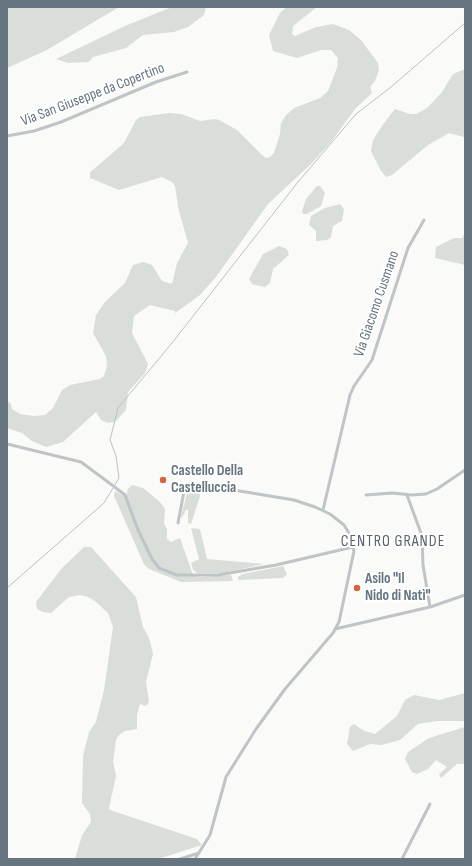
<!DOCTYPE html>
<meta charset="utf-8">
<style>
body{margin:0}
#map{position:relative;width:472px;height:866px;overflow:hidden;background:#fafaf8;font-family:"Sofia Sans Condensed",sans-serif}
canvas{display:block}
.frame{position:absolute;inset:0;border:8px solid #677580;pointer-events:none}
</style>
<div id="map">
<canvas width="472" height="866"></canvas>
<div class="frame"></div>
</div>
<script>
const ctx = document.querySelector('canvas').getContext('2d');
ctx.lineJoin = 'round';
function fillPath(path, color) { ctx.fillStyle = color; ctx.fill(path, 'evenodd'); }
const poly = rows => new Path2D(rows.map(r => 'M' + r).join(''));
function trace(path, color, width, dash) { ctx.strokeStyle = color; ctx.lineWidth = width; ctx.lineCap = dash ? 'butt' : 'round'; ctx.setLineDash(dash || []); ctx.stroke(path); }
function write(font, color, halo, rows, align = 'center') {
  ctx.font = font + ' "Sofia Sans Condensed",sans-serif'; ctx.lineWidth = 4; ctx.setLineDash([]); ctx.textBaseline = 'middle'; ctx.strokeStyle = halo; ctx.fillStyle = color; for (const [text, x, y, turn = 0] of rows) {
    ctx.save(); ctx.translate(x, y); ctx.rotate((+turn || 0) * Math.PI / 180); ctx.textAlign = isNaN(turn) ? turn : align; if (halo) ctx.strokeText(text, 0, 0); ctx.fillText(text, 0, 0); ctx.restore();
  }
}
fillPath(poly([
 [7,7,119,7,47,50,7,68],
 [172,7,206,7,204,15,188,27,174,32,143,35,126,48,93,57,89,62,68,63,56,59,125,26],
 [286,7,317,7,293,26,292,34,295,36,316,27,333,24,349,30,361,40,378,63,379,70,375,81,370,87,372,93,355,109,331,142,310,165,268,204,216,277,200,295,175,313,175,311,150,305,134,316,132,333,148,364,145,373,128,392,126,410,115,422,108,423,101,420,96,412,63,442,46,447,32,441,22,433,7,428,7,401,11,404,12,409,20,414,34,416,45,415,53,408,62,390,70,385,100,379,104,376,107,366,106,356,93,333,96,315,105,302,125,283,133,265,143,262,152,265,162,281,172,284,177,263,188,243,178,207,175,186,172,182,162,177,119,190,90,178,90,172,94,169,124,143,136,120,140,117,169,113,181,114,200,121,215,119,219,120,237,130,262,155,266,158,270,157,274,153,280,134,281,123,286,115,294,108,320,98,328,91,337,68,338,58,331,50,321,50,297,58,273,51,269,35,280,13],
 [465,69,465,141,464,137,449,133,428,145,392,175,386,177,381,171,371,151,373,140,382,126,395,109,410,114,416,114,427,108,442,92,453,74],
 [317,186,320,186,325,193,321,206,307,214,303,214,302,211,306,199],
 [340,204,344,209,342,221,333,226,331,237,327,240,316,241,316,231,309,225,311,216,325,208],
 [465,233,465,265,435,258,436,247,454,238,462,238],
 [279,246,287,249,289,255,273,269,270,283,265,287,252,284,249,279,263,254],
 [132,485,143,488,160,502,165,509,164,524,167,529,167,539,171,542,180,538,193,575,200,577,231,575,233,581,181,582,149,569,144,564,114,496,115,491,126,497,128,489],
 [189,486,198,486,200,496,191,524,188,523,188,510,186,510,182,518,181,516],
 [191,528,200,529,207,559,264,564,224,573,197,573,193,570,191,563,199,559],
 [84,547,91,547,136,597,143,627,149,638,153,654,146,682,149,702,146,706,140,704,137,715,137,729,125,731,119,735,116,740,113,762,116,776,109,808,110,810,197,839,202,845,158,859,75,859,82,835,91,822,90,814,82,803,83,756,89,732,96,722,104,690,113,627,108,613,95,601,88,597,80,595,69,597,51,613,43,612,37,609,36,602,62,568],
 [283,566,287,574,283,578,238,580,238,577,243,574],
 [465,693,465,721,438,721,418,724,400,740,381,745,370,744,353,751,347,744,350,727,354,724,364,731,375,734,397,716,405,700,414,695,439,700],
 [465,727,465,764,457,764,441,778,439,774,447,767,436,760,428,769,417,774,412,772,405,759,408,752,429,738]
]), '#daded8');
trace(poly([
 [115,485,119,478,116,456,110,440,118,408,172,343,298,182,356,114,391,87,465,23],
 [7,588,104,503,113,488]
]), '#b9c2c7', 1);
trace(poly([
 [7,136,34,131,61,122,156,82,187,72],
 [7,444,81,462,112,485,125,495,138,530,152,559,159,568,177,575,218,575,276,565,353,547],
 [366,495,392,493,412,495,426,494,437,489,465,470],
 [407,495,422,536,423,565,430,607],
 [323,510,350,395,354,386,372,360,408,248,424,220],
 [178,523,185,486,191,483,294,500,315,507,330,514,344,525,349,533,354,551,339,622,333,633,285,689,256,729,226,777,210,835,195,859],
 [335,629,430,607,465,595],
 [180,859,199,853],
 [402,859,430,804]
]), '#bfc4c7', 3);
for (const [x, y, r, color] of [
 [163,480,4,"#d26440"],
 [357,588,4,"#d26440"]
]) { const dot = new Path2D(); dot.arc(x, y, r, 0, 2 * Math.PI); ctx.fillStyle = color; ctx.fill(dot); trace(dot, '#fff', 1.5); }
write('15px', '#677580', '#fff', [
 ["Via San Giuseppe da Copertino",93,95,-21],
 ["Via Giacomo Cusmano",377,304,-71]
]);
write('bold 15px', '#677580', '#fff', [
 ["Castello Della",171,471],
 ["Castelluccia",171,488],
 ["Asilo \"Il",365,579],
 ["Nido di Natì\"",365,596]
], 'left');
ctx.letterSpacing = '1px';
write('16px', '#59636c', '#fff', [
 ["CENTRO GRANDE",393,542]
]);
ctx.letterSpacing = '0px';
</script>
